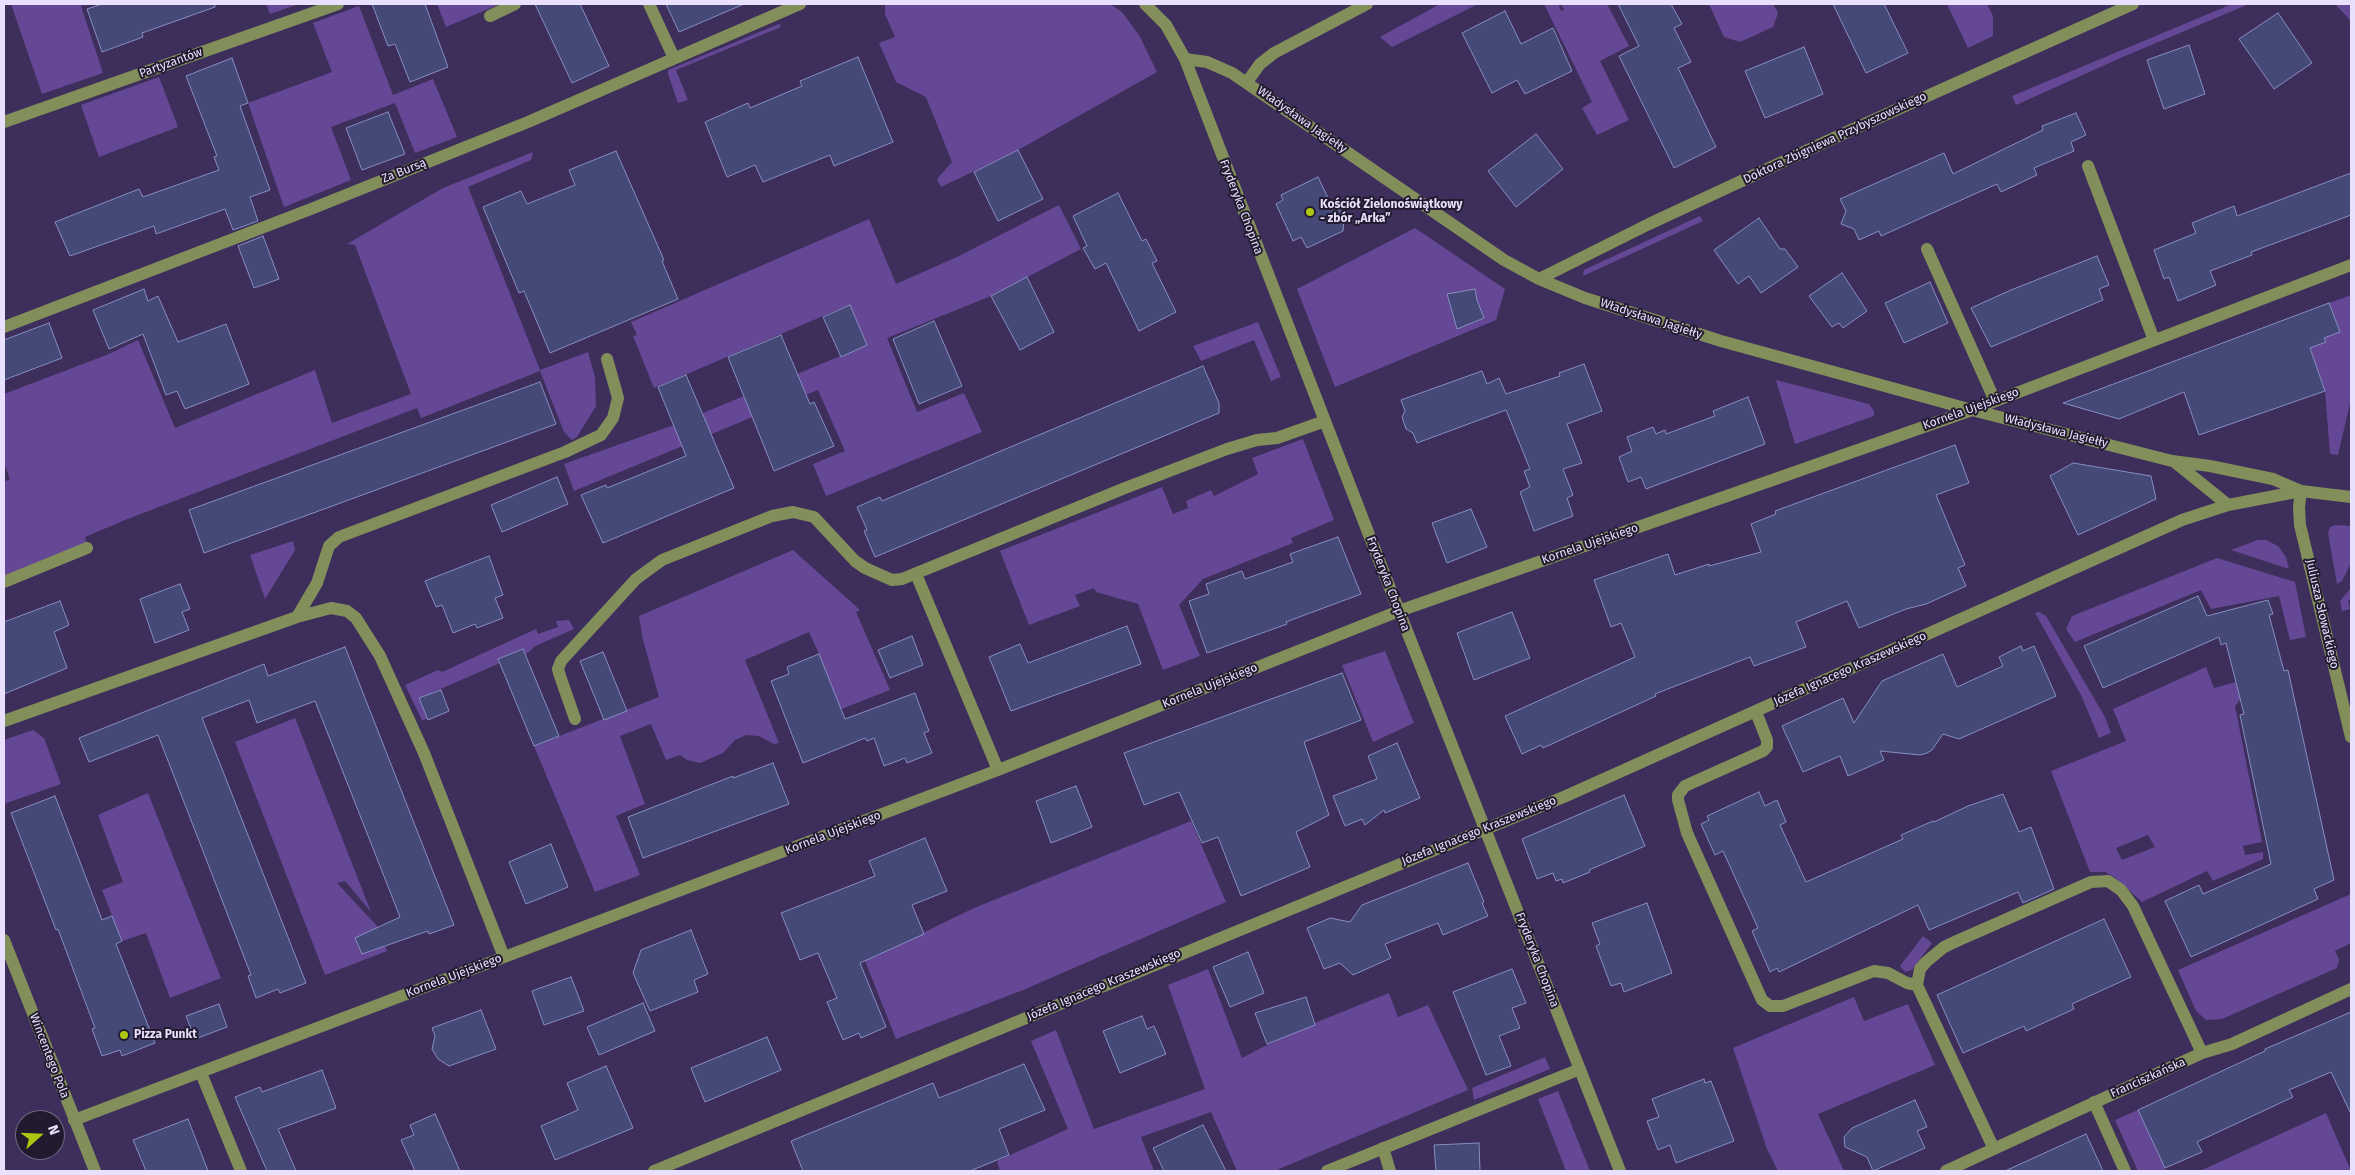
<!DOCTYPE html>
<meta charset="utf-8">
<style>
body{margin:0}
#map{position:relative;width:2355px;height:1175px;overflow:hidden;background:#3e2e5b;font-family:"Fira Sans",sans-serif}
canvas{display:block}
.frame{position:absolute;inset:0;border:5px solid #e8e0fd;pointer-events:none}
.north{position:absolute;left:15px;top:1110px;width:50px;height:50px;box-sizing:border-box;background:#221b30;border:1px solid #716a82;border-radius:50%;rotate:70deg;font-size:14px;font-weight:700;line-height:20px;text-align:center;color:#e8e0fd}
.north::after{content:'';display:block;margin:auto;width:18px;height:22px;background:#acc611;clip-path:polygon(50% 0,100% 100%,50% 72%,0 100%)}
</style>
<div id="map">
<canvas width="2355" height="1175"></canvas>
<div class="frame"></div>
<div class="north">N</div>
</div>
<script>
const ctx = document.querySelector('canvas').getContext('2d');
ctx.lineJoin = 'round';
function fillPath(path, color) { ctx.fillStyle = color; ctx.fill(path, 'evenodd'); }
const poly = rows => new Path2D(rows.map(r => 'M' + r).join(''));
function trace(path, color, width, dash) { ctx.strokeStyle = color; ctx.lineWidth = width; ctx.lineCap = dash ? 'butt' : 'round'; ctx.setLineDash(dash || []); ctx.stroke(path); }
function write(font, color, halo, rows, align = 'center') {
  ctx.font = font + ' "Fira Sans",sans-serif'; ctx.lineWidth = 4; ctx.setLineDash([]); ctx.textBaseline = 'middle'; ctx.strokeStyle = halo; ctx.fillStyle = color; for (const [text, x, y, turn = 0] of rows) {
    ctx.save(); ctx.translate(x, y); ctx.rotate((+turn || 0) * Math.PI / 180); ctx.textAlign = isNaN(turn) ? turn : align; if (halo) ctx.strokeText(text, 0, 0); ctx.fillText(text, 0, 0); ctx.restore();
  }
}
fillPath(poly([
 [11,4,87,4,81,6,103,73,42,94],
 [266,4,299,4,270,14],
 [437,4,500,4,446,27],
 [885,4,1110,4,1122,12,1139,35,1157,72,1018,150,941,187,937,179,952,162,926,97,896,82,879,43,895,37,885,14],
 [1440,4,1478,4,1392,47,1380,37],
 [1544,4,1558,4,1561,11,1564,10,1561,4,1607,4,1629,46,1600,61,1629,120,1597,135,1582,108,1592,102],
 [1709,4,1773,4,1778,13,1773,27,1740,42,1724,37],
 [1947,4,1987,4,1993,16,1993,36,1968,48],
 [2232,4,2249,4,2125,56,2016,105,2012,96],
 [2335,4,2351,4,2351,21],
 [359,6,393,95,433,79,457,137,415,153,395,103,331,127,351,180,284,207,248,103,332,72,313,23],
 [779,24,781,27,676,70,688,100,678,103,668,74,668,70],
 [159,77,178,127,99,157,81,105],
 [533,152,531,160,468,187,540,370,588,352,595,377,596,406,577,437,572,440,564,432,540,371,421,418,417,408,125,520,85,537,87,543,4,577,4,482,10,479,4,463,4,394,109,354,138,340,175,428,315,370,332,423,411,394,355,245,347,244,443,188],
 [1059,205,1081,249,991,296,887,338,917,412,964,393,982,432,826,496,813,464,845,451,818,390,574,491,564,464,674,425,867,345,849,305,654,388,633,336,637,335,631,322,869,219,896,284,959,256],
 [1700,216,1703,221,1583,276,1584,270],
 [1415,228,1505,289,1496,320,1335,387,1297,289],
 [2351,295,2351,399,2338,455,2330,454,2325,391,2310,348,2326,342,2324,338,2340,332,2329,303],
 [1258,322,1281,377,1271,381,1254,340,1201,361,1193,346],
 [1776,380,1869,404,1874,411,1874,416,1795,444],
 [1303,439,1334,520,1291,538,1293,543,1203,579,1179,605,1200,656,1163,670,1138,604,1096,592,1094,588,1075,595,1080,606,1029,625,1000,551,1162,487,1173,514,1188,508,1186,501,1211,490,1214,496,1258,474,1252,458],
 [2335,525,2351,526,2351,563,2342,581,2337,584,2328,533,2330,527],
 [2258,540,2266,540,2278,546,2286,557,2289,569,2231,550],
 [293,541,295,550,265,599,250,555],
 [793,550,860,610,856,612,890,690,836,711,819,654,809,632,745,660,779,743,774,744,759,736,746,735,735,740,723,753,700,763,687,760,680,755,666,760,651,724,620,736,645,804,616,816,640,875,595,892,534,746,659,697,643,640,639,616],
 [2217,558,2295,582,2306,637,2290,640,2279,596,2211,609,2201,590,2075,642,2066,629,2072,616],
 [2351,588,2351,600,2348,600,2350,609,2342,611,2340,601],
 [2039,612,2046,616,2105,717,2111,733,2099,738,2081,695,2035,613],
 [569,620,574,629,535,646,529,652,525,654,523,649,499,659,500,663,420,698,428,719,422,720,405,685,438,670,442,672,536,629,538,634,558,627,556,621],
 [1385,651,1414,723,1373,742,1342,665],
 [2206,667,2214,688,2236,682,2240,700,2235,706,2262,842,2243,846,2245,855,2263,852,2263,859,2213,881,2207,871,2142,902,2114,877,2105,872,2090,872,2051,771,2126,741,2113,709],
 [2148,835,2155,847,2122,860,2116,848],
 [295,718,371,912,345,881,337,883,377,926,387,951,325,975,235,742],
 [33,730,44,738,61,784,4,804,4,740],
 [148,793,221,978,170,998,146,933,122,941,102,890,123,882,98,815],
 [1191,821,1226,902,1023,990,896,1039,865,961,974,908],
 [2351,894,2351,943,2335,951,2339,960,2337,968,2222,1019,2206,1020,2196,1011,2178,970],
 [1923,936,1932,943,1912,970,1905,972,1900,966],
 [1208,969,1242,1058,1290,1033,1389,993,1398,1017,1428,1005,1468,1090,1274,1171,1237,1171,1211,1112,1141,1137,1154,1171,1000,1171,997,1161,1068,1129,1031,1041,1056,1030,1094,1129,1205,1089,1168,985],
 [1854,997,1864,1021,1908,1004,1935,1065,1818,1114,1844,1171,1778,1171,1767,1149,1733,1048],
 [1545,1057,1550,1069,1474,1100,1472,1088],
 [1558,1091,1590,1171,1566,1171,1538,1099],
 [2138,1110,2165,1168,2166,1171,2138,1171,2115,1120],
 [2326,1113,2351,1171,2200,1171]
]), '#654895');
const building = poly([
 [102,4,215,4,215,7,142,33,143,37,102,52,87,9,102,4],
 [372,4,425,4,448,67,410,82,395,44,388,46,372,4],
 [535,4,580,4,609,66,572,83,535,4],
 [666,4,744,4,679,32,666,4],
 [1618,4,1671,4,1682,24,1674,28,1691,62,1678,68,1716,147,1674,168,1619,56,1639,46,1618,4],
 [1833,4,1884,4,1908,53,1866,73,1833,4],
 [1505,11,1521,44,1553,28,1572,71,1525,94,1517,80,1492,93,1462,33,1505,11],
 [2278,13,2312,63,2274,89,2239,39,2278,13],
 [2189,45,2205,94,2164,109,2147,60,2189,45],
 [1804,47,1823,94,1765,118,1745,71,1804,47],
 [858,57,893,142,834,166,830,155,763,182,755,165,727,177,705,122,748,103,750,108,802,86,800,81,858,57],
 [232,58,248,103,240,106,270,190,250,197,258,221,233,230,225,209,156,234,154,226,70,256,55,222,139,189,143,197,219,170,214,157,217,156,186,76,232,58],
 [388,112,405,154,362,170,346,128,388,112],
 [2076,113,2086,135,2071,142,2074,151,2034,168,2037,175,2001,192,1997,184,1881,236,1879,231,1859,240,1854,229,1841,224,1846,211,1840,199,1944,153,1953,174,2043,130,2042,126,2076,113],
 [1536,134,1563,169,1516,207,1488,171,1536,134],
 [1018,150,1043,199,998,221,974,172,1018,150],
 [616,151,664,260,662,261,678,299,550,353,524,291,519,293,483,207,521,191,527,204,575,185,569,170,616,151],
 [2351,173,2351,215,2251,252,2252,255,2210,271,2216,285,2178,301,2169,277,2164,279,2154,250,2196,233,2192,223,2234,206,2237,216,2351,173],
 [1318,177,1330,202,1335,200,1344,219,1343,231,1307,248,1301,237,1293,241,1276,204,1283,200,1281,195,1318,177],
 [1118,193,1142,241,1146,239,1157,261,1152,263,1176,312,1139,331,1106,263,1095,269,1083,248,1087,246,1073,216,1118,193],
 [1759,218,1780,249,1785,249,1798,267,1761,293,1749,276,1738,284,1714,250,1759,218],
 [263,236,279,279,254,288,238,246,263,236],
 [2097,256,2109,285,2099,289,2103,300,1991,347,1971,308,2011,290,2097,256],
 [1842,273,1867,311,1843,328,1839,323,1832,327,1809,296,1842,273],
 [1027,277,1054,332,1020,350,991,296,1027,277],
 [1930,282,1948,323,1904,343,1885,303,1930,282],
 [144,289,148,301,158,296,178,342,226,324,249,384,185,409,177,391,166,395,143,334,109,349,93,310,144,289],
 [1475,289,1477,300,1484,318,1457,329,1447,294,1475,289],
 [2329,303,2340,332,2324,338,2326,342,2310,348,2325,391,2199,435,2184,392,2119,419,2063,403,2329,303],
 [850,305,867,345,841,357,823,317,850,305],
 [934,321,962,386,919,404,893,339,934,321],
 [49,323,62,358,4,380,4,340,49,323],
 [781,335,810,404,814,402,834,446,774,471,728,357,781,335],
 [1584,364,1602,411,1567,424,1582,463,1563,469,1573,495,1567,498,1573,516,1534,531,1520,492,1530,487,1524,471,1530,469,1506,410,1417,443,1413,433,1406,429,1402,417,1405,411,1401,400,1482,371,1487,384,1499,378,1506,394,1560,376,1559,373,1584,364],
 [1203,366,1219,403,1219,413,875,557,864,531,867,530,857,507,880,497,882,501,1203,366],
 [686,375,734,488,603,543,581,495,606,485,607,488,686,456,658,387,686,375],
 [540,382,556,424,204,553,189,510,540,382],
 [1748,397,1765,444,1646,489,1641,477,1628,482,1619,457,1632,451,1627,437,1653,427,1656,434,1665,430,1666,434,1715,416,1713,411,1748,397],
 [1955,445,1969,483,1936,495,1965,565,1958,568,1966,586,1926,604,1906,609,1859,628,1847,601,1796,622,1806,647,1754,666,1750,657,1655,694,1656,696,1543,748,1541,745,1522,754,1505,716,1635,657,1621,623,1611,627,1594,580,1668,554,1675,575,1709,564,1709,566,1761,552,1751,524,1776,514,1775,511,1955,445],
 [2073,463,2151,476,2156,499,2078,535,2050,476,2073,463],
 [557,477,568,504,502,532,491,505,557,477],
 [1471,509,1487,547,1447,563,1432,523,1471,509],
 [1338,537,1361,594,1286,622,1287,624,1207,653,1189,601,1209,594,1206,584,1242,571,1245,579,1293,562,1290,554,1338,537],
 [489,556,503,595,495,598,503,618,477,628,475,624,453,633,442,605,436,607,425,581,489,556],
 [180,584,190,609,182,612,189,630,155,643,140,599,180,584],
 [2198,596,2207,616,2268,600,2273,614,2269,615,2284,671,2288,670,2334,880,2314,889,2318,899,2191,957,2165,901,2199,885,2203,894,2271,864,2240,715,2244,714,2226,643,2221,645,2219,637,2103,688,2084,646,2198,596],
 [60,601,69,625,54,632,67,668,4,694,4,622,60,601],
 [1512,612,1530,658,1474,680,1457,633,1512,612],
 [1127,626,1141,664,1011,711,989,657,1020,644,1028,663,1127,626],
 [912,636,923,665,890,678,878,650,912,636],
 [2021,646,2023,651,2034,646,2056,696,1959,739,1943,734,1932,750,1927,753,1920,755,1880,751,1884,760,1848,776,1840,756,1803,772,1782,726,1843,698,1854,723,1882,681,1943,654,1957,687,2003,666,1999,657,2021,646],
 [345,647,454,925,429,934,428,931,362,954,355,938,400,917,315,701,257,723,249,700,202,718,306,983,280,993,278,989,256,998,248,976,251,975,158,735,89,762,79,738,264,664,268,676,345,647],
 [523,649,559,736,534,746,498,659,523,649],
 [603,652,627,711,604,720,580,661,603,652],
 [819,654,845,719,915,693,929,731,924,733,932,753,907,763,905,758,884,766,874,738,867,741,865,738,803,763,771,681,789,674,787,667,819,654],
 [1342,673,1361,720,1304,742,1329,815,1296,832,1310,867,1241,896,1218,837,1202,843,1179,792,1144,805,1124,753,1342,673],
 [441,690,449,711,428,720,419,698,441,690],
 [1397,743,1420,798,1385,813,1384,810,1365,825,1362,819,1345,826,1333,796,1377,779,1368,756,1397,743],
 [773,763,789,804,643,858,628,817,733,776,733,778,773,763],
 [1076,786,1092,827,1051,843,1036,801,1076,786],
 [1759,792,1765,806,1777,800,1786,822,1780,825,1806,882,1903,839,1901,835,1933,821,1934,822,1968,806,2003,794,2019,832,2031,827,2054,889,2023,903,2018,892,1929,930,1918,905,1779,972,1777,968,1770,972,1752,931,1758,928,1723,851,1715,855,1701,824,1709,820,1707,816,1759,792],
 [1624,795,1645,846,1589,870,1590,872,1563,883,1562,879,1556,881,1553,873,1537,879,1522,839,1624,795],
 [55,796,102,920,112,916,122,941,116,944,155,1043,122,1056,120,1050,102,1056,92,1029,95,1028,58,929,56,930,11,813,55,796],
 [925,838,947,891,912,905,924,934,860,963,886,1027,861,1038,859,1033,843,1040,827,1002,837,998,818,953,800,960,781,913,875,876,869,861,925,838],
 [551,844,568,887,526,904,509,862,551,844],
 [1468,863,1484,902,1482,903,1488,916,1443,935,1438,923,1385,944,1391,958,1353,975,1340,963,1324,969,1307,928,1330,918,1350,922,1362,905,1468,863],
 [1647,903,1672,973,1624,992,1621,983,1611,986,1596,946,1600,944,1592,923,1647,903],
 [2104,919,2131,977,2072,1004,2074,1009,2026,1031,2024,1026,1963,1053,1937,995,2104,919],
 [691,930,708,974,694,980,698,992,650,1011,633,973,641,950,691,930],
 [1248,952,1264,993,1230,1007,1213,967,1248,952],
 [1512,969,1526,1003,1512,1008,1520,1028,1499,1036,1511,1066,1486,1075,1453,992,1512,969],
 [571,977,584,1011,544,1025,532,991,571,977],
 [1306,997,1315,1025,1267,1044,1255,1013,1306,997],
 [643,1003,655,1031,599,1055,587,1027,643,1003],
 [219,1004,227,1027,195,1039,186,1016,219,1004],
 [481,1010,496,1049,449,1066,438,1059,432,1049,435,1036,432,1028,481,1010],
 [2351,1012,2351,1114,2331,1072,2289,1090,2293,1097,2197,1142,2202,1152,2165,1168,2138,1110,2265,1051,2265,1049,2351,1012],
 [1142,1016,1147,1029,1154,1026,1166,1054,1120,1073,1103,1031,1142,1016],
 [767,1037,781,1070,705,1102,691,1068,767,1037],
 [1024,1064,1045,1110,999,1129,1009,1155,970,1171,803,1171,791,1141,933,1083,939,1098,1024,1064],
 [606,1066,633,1128,555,1160,541,1126,578,1110,567,1083,606,1066],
 [322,1070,336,1108,278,1129,296,1171,267,1171,235,1097,260,1087,262,1092,322,1070],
 [1704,1079,1705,1083,1711,1081,1734,1141,1676,1163,1670,1145,1658,1150,1647,1121,1659,1117,1652,1099,1704,1079],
 [1915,1100,1927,1127,1917,1131,1925,1148,1873,1171,1867,1157,1845,1147,1844,1137,1852,1128,1915,1100],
 [435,1114,460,1171,415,1171,401,1140,414,1135,410,1125,435,1114],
 [188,1119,208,1171,146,1171,133,1140,188,1119],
 [1203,1125,1226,1171,1164,1171,1153,1148,1203,1125],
 [2086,1134,2103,1171,2005,1171,2062,1145,2086,1134],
 [1479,1143,1480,1171,1436,1171,1434,1145,1479,1143]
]);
fillPath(building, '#454978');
trace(building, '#878ec2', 1);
trace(poly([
 [649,4,674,58],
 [1145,4,1166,25,1185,59,1371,540,1620,1171],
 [490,16,515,4],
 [1185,59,1207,62,1232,73,1504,260,1539,279,1585,298,1721,341,1972,410,2172,461,2210,466,2273,479,2301,491,2351,497],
 [1247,82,1260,64,1274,53,1367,4],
 [4,122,338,4],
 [2088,166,2154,340],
 [1927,249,1995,401],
 [1539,279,1649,224,1849,131,2133,4],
 [4,327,311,209,528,122,800,4],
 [2176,463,2228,505],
 [2301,491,2299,507,2300,525,2351,737],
 [916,574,998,770],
 [4,582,87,548],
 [1756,712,1767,740,1767,747,1763,751,1685,786,1678,795,1678,800,1687,833,1762,1000,1770,1006,1783,1006,1874,971,1888,973,1907,983,1917,985],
 [575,719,560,676,558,669,561,661,636,579,662,560,772,516,793,512,814,517,855,561,865,568,892,580,902,579,1125,488,1227,449,1257,440,1277,438,1325,421],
 [4,721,297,617],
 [4,940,95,1171],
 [504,957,424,753,380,656,356,618,347,611,331,608,297,617,317,583,329,546,339,537,565,452,601,435,613,418,618,398,607,359],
 [201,1073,241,1171],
 [2094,1102,2125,1171],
 [74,1120,998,770,1399,611,1972,410,2351,265],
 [1383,1148,1390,1171],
 [1994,1149,1917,985,1920,969,1926,962,1944,947,1959,940,2091,882,2108,881,2121,890,2133,906,2202,1053],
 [654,1171,1566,796,2182,520,2228,505,2301,491],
 [1327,1171,1580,1069],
 [1946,1171,2202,1053,2232,1044,2351,989]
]), '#838f5a', 12);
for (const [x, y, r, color] of [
 [1310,212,5,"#acc611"],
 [124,1035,5,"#acc611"]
]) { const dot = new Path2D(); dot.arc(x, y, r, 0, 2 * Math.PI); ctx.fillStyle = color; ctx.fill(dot); trace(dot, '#221b30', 2); }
write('12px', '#e8e0fd', '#221b30', [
 ["Partyzantów",171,63,-20],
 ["Władysława Jagiełły",1302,120,35],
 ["Doktora Zbigniewa Przybyszowskiego",1835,138,-25],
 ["Za Bursą",404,171,-22],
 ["Fryderyka Chopina",1241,207,69],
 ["Władysława Jagiełły",1651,319,18],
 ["Kornela Ujejskiego",1971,409,-20],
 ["Władysława Jagiełły",2056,431,14],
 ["Kornela Ujejskiego",1590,544,-19],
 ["Fryderyka Chopina",1388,584,69],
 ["Juliusza Słowackiego",2322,614,77],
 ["Józefa Ignacego Kraszewskiego",1850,669,-24],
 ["Kornela Ujejskiego",1210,686,-22],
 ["Józefa Ignacego Kraszewskiego",1479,831,-22],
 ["Kornela Ujejskiego",833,833,-21],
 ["Fryderyka Chopina",1537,960,69],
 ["Kornela Ujejskiego",454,976,-21],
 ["Józefa Ignacego Kraszewskiego",1104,985,-23],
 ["Wincentego Pola",49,1056,69],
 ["Franciszkańska",2148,1078,-24]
]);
write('bold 12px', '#e8e0fd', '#221b30', [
 ["Kościół Zielonoświątkowy",1320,205],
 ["- zbór „Arka”",1320,219],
 ["Pizza Punkt",134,1035]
], 'left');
</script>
